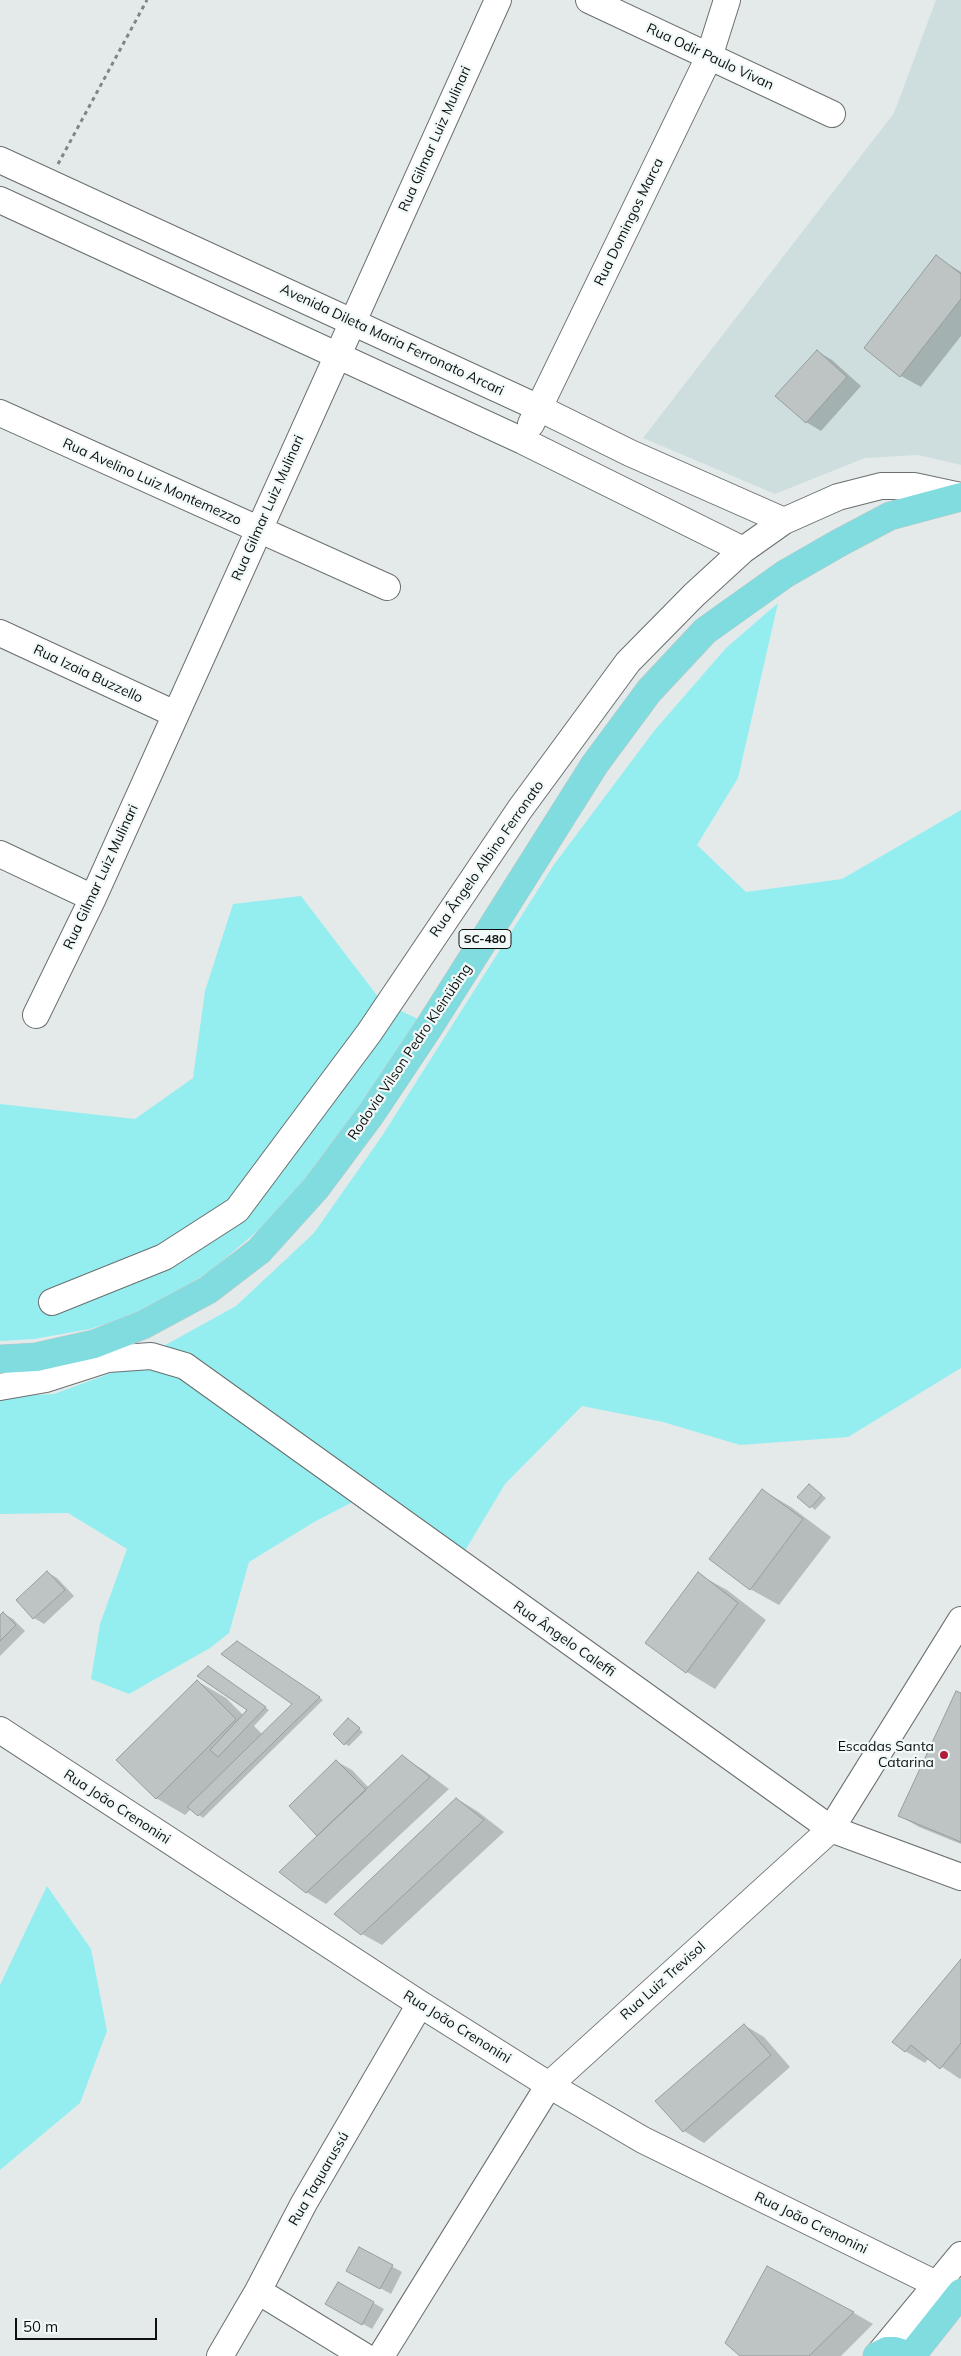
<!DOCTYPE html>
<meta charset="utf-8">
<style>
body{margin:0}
#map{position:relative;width:961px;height:2356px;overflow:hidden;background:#e4eaea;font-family:Mulish,sans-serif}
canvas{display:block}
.scale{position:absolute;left:15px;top:2318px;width:142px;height:22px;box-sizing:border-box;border:2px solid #0e1010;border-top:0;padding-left:6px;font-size:15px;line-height:18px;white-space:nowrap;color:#0e1010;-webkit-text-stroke:4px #f1f8f8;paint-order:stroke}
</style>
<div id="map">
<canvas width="961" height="2356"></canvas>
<div class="scale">50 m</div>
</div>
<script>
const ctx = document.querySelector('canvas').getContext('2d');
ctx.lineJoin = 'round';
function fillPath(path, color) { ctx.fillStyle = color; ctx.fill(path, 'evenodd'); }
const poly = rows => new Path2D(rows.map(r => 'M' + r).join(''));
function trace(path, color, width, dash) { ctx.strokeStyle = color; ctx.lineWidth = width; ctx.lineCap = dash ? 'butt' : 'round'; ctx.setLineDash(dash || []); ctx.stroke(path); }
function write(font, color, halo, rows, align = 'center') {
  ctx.font = font + ' Mulish,sans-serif'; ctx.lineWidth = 4.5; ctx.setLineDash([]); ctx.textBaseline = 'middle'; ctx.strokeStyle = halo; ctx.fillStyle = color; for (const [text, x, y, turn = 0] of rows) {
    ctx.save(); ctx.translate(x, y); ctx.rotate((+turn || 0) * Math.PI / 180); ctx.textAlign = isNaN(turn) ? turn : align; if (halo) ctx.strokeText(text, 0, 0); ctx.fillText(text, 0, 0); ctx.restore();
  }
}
fillPath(poly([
 [936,0,961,0,961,465,918,455,865,458,775,494,643,438,894,113]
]), '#cedede');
fillPath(poly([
 [778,603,738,778,697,845,746,892,842,879,961,810,961,1368,848,1437,740,1445,663,1422,582,1406,505,1484,463,1554,374,1491,314,1522,249,1562,229,1633,210,1648,129,1694,91,1679,100,1624,127,1549,68,1513,0,1514,0,1397,54,1394,122,1369,236,1306,314,1233,382,1136,553,866,654,731,726,648],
 [301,896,382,1002,418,1019,360,1106,312,1177,268,1222,208,1273,134,1315,90,1329,34,1339,0,1341,0,1104,135,1119,193,1078,205,991,233,904],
 [47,1886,91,1949,107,2031,80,2103,0,2170,0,1985]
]), '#94eef0');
fillPath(poly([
 [937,257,961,272,961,336,921,387,901,376],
 [817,351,832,360,861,386,821,431,806,422],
 [809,1485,826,1498,815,1510,799,1496],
 [762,1490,791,1507,831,1537,779,1605,750,1589],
 [47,1572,57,1578,74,1596,44,1624,34,1618,17,1600],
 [698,1574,727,1590,766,1620,715,1689,687,1672],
 [3,1613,13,1619,25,1631,0,1656,0,1617],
 [242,1645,323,1700,203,1818,191,1809,185,1815,156,1798,197,1681,226,1698,244,1716,249,1710,213,1671,269,1710,254,1726,263,1735,294,1704],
 [961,1694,961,1844,919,1827,900,1816],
 [348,1719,363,1732,349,1746,345,1744],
 [402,1757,422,1769,449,1789,326,1904,306,1892,336,1761,352,1770,369,1788],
 [457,1799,477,1811,504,1832,382,1945,362,1934],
 [961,1961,961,2078,960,2079,929,2058,925,2063,905,2051],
 [744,2025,764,2037,790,2067,704,2143,684,2131],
 [360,2249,402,2272,391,2294,358,2276],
 [768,2268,854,2313,873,2324,841,2356,742,2356],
 [339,2283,384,2309,372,2329,327,2304]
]), '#0003');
const building = poly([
 [936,255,961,274,961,299,900,377,864,348,936,255],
 [817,350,847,377,806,423,775,396,817,350],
 [809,1484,822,1495,810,1508,797,1497,809,1484],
 [762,1489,803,1519,750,1590,709,1559,762,1489],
 [47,1571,65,1590,33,1619,16,1600,47,1571],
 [698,1572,738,1603,686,1673,645,1643,698,1572],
 [3,1612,16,1625,0,1641,0,1615,3,1612],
 [237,1641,320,1697,198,1816,187,1807,292,1704,221,1654,237,1641],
 [208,1666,266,1707,218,1757,210,1750,247,1710,197,1676,208,1666],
 [197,1680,236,1719,156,1799,116,1760,197,1680],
 [956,1691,961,1693,961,1842,898,1816,956,1691],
 [348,1718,360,1728,344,1745,333,1734,348,1718],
 [402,1755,430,1777,306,1893,279,1872,402,1755],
 [336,1760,366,1790,317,1836,289,1806,336,1760],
 [456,1798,484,1820,361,1935,334,1914,456,1798],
 [961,1959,961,2043,940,2069,911,2045,905,2052,892,2042,961,1959],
 [744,2024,771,2055,683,2132,655,2101,744,2024],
 [359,2247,393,2265,380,2289,346,2271,359,2247],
 [767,2266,854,2312,809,2356,740,2356,725,2343,767,2266],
 [338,2282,374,2302,362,2325,325,2304,338,2282]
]);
fillPath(building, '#bec4c4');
trace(building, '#969d9d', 1);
const minor = poly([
 [589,0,832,114],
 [0,160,539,408,630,453,784,521],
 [0,200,523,441,743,550],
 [0,413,387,587],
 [531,424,709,57,727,0],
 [0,633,175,714],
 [0,854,93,898],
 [36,1015,93,898,498,0],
 [52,1302,164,1257,237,1210,369,1033,520,809,628,662,694,595,743,550,784,521,838,497,881,486,914,486,961,496],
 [0,1387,46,1379,108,1359,151,1356,185,1366,831,1829,961,1877],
 [0,1730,420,2004,549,2085,643,2140,936,2284],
 [258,2291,364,2356],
 [879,2354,961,2255],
 [220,2356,258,2291,304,2203,420,2004],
 [381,2356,549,2085,831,1829,961,1620]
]);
const major = poly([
 [0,1359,36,1357,94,1344,143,1325,208,1290,259,1251,316,1188,371,1114,429,1027,595,764,649,691,705,631,785,574,839,543,890,516,961,497],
 [877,2356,887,2351,895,2351,910,2356],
 [911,2356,961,2293]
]);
trace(minor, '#6a6f6f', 28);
trace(major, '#c5c6c6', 29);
trace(poly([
 [58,164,147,0]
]), '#818585', 3, [4, 4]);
trace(minor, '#fff', 26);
trace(major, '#81dcdf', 28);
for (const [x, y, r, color] of [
 [944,1755,5,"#b01d38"]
]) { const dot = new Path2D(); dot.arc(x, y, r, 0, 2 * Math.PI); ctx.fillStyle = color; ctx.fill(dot); trace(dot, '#f1f8f8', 2); }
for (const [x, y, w] of [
 [485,939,52]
]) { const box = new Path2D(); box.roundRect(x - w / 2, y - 9.5, w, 19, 4); ctx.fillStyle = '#f1f8f8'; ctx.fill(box); trace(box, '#0e1010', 1); }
write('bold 12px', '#0e1010', null, [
 ["SC-480",485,939]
]);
write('14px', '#0e1010', '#f1f8f8', [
 ["Rua Odir Paulo Vivan",710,57,25],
 ["Rua Gilmar Luiz Mulinari",435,139,-66],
 ["Rua Domingos Marca",629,222,-64],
 ["Avenida Dileta Maria Ferronato Arcari",392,340,25],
 ["Rua Avelino Luiz Montemezzo",152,482,24],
 ["Rua Gilmar Luiz Mulinari",268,508,-66],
 ["Rua Izaia Buzzello",88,674,25],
 ["Rua Ângelo Albino Ferronato",487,859,-55],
 ["Rua Gilmar Luiz Mulinari",101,877,-65],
 ["Rodovia Vilson Pedro Kleinübing",410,1052,-56],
 ["Rua Ângelo Caleffi",564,1639,35],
 ["Rua João Crenonini",117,1807,33],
 ["Rua Luiz Trevisol",663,1981,-42],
 ["Rua João Crenonini",457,2027,32],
 ["Rua Taquarussú",319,2179,-60],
 ["Rua João Crenonini",811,2223,26]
]);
write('14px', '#0e1010', '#f1f8f8', [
 ["Escadas Santa",934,1747],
 ["Catarina",934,1763]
], 'right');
</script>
